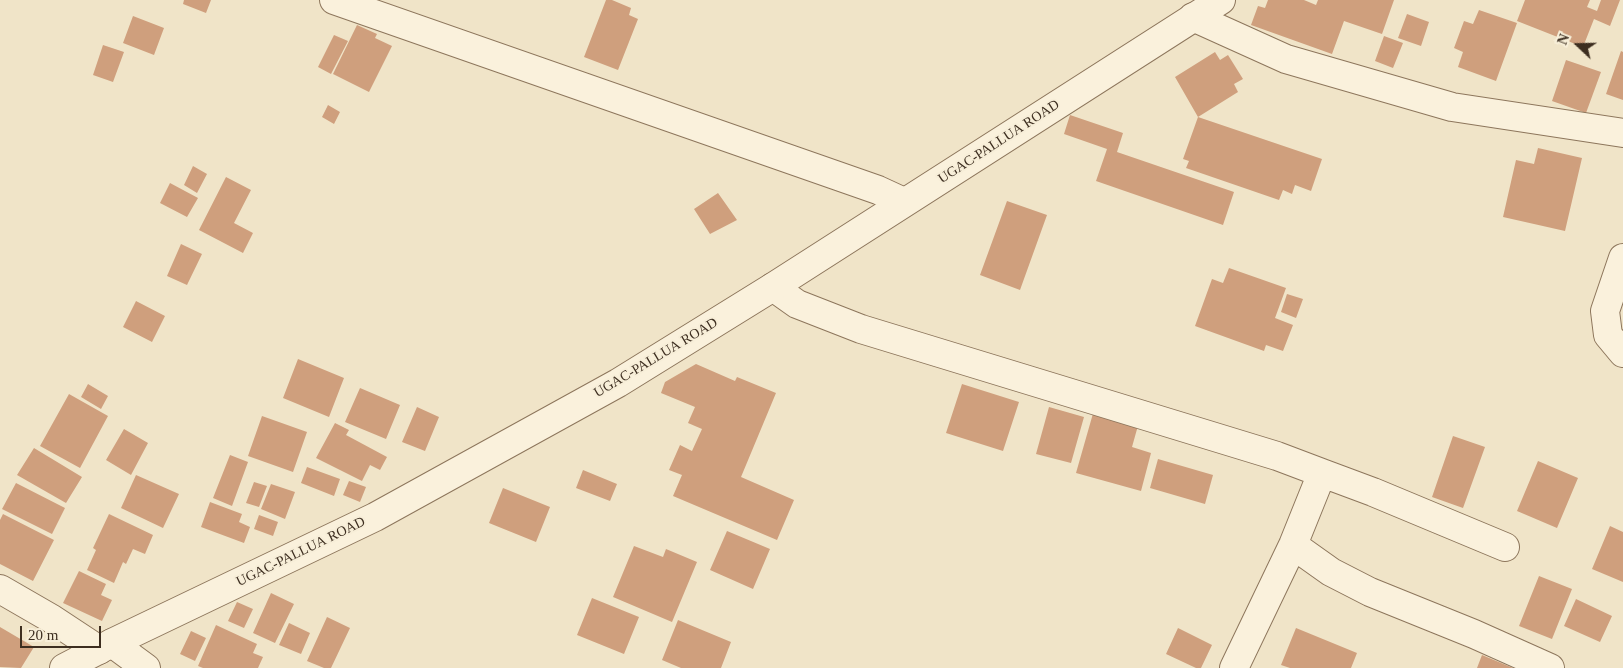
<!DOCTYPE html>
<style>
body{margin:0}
#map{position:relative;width:1623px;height:668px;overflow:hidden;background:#f0e4c8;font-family:Georgia,serif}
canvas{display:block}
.north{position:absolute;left:1553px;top:20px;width:50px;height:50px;-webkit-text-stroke:4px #f7eed8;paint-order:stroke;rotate:291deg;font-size:14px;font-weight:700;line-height:20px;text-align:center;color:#3d2e20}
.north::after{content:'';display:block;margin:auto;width:18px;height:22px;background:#3d2e20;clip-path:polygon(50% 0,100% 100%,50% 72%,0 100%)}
.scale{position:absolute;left:20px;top:626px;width:81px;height:22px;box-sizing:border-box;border:2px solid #3d2e20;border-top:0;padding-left:6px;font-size:15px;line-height:18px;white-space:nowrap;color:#3d2e20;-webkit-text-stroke:4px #f7eed8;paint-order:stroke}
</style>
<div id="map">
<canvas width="1623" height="668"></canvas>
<div class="north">N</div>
<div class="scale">20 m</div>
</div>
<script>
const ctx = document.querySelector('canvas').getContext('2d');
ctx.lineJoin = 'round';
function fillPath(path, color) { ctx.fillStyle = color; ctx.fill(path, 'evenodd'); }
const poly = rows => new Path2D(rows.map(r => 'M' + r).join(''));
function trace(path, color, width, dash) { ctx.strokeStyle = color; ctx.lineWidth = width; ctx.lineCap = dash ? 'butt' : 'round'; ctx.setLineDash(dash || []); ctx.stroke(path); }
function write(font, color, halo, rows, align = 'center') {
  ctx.font = font + ' Georgia,serif'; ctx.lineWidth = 4; ctx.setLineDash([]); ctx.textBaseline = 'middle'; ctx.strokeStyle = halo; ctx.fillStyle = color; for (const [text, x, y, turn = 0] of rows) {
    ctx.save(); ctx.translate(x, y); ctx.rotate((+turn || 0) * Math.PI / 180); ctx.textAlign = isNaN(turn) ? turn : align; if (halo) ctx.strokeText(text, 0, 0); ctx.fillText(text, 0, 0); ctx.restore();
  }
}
fillPath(poly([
 [184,0,211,0,206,13,183,4],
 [606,0,612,0,631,8,629,15,638,19,618,70,584,57],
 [1268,0,1304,0,1316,5,1318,0,1394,0,1382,34,1344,21,1332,54,1251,25,1258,6,1265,8],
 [1525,0,1590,0,1587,7,1597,11,1601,0,1620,0,1610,26,1594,19,1583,47,1517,21],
 [1479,10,1517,23,1496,81,1458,67,1463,52,1454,48,1464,21,1473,24],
 [1407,14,1429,22,1421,46,1398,38],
 [133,16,164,28,154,55,123,43],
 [357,25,377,34,375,38,392,46,369,92,333,74],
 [334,35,348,41,331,74,318,67],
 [1384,36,1403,43,1393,68,1375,61],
 [103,45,124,52,113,82,93,75],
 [1621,51,1623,52,1623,100,1606,94],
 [1215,52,1220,60,1228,55,1243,79,1234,84,1238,92,1198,117,1175,77],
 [1566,60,1601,72,1586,113,1552,101],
 [328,105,340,112,334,124,322,117],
 [1070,115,1123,133,1117,152,1234,192,1223,225,1096,181,1107,149,1064,134],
 [1198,117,1322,159,1311,191,1295,185,1292,194,1283,190,1279,200,1186,168,1189,161,1183,159],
 [1538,148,1582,158,1565,231,1503,217,1516,160,1534,164],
 [193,166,207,174,197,193,184,185],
 [226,177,251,190,234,223,253,233,243,253,199,230],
 [170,183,198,198,187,217,160,203],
 [718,193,737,220,710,234,694,209],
 [1007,201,1047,215,1020,290,980,275],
 [181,244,202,254,187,285,167,276],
 [1229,268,1286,288,1275,318,1293,325,1283,351,1266,345,1264,351,1195,326,1212,279,1223,283],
 [1287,294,1303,299,1296,318,1281,312],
 [136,301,165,316,152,342,123,327],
 [298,359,344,378,329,417,283,398],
 [696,364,735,381,737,377,776,393,741,477,794,500,777,540,673,496,682,475,669,470,680,445,692,451,702,429,688,423,695,407,661,393,665,382],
 [88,384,108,396,101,409,81,397],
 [962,384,1019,402,1003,451,946,433],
 [360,388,400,405,386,439,345,422],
 [69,394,108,416,80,468,40,446],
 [417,407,439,417,425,451,402,442],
 [1049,407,1084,417,1071,463,1036,454],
 [1094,410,1139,422,1132,447,1151,453,1141,491,1076,473],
 [262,416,307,432,293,472,248,456],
 [335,423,349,430,346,435,387,457,380,470,370,465,362,481,316,458],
 [124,429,148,443,131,475,106,460],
 [1453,436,1485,447,1463,508,1432,497],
 [34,448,82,477,66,503,17,475],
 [230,455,248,462,232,506,213,498],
 [1158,459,1213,475,1205,504,1150,488],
 [1538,461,1578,478,1557,528,1517,511],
 [307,467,340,479,334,496,301,483],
 [583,470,617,484,610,501,576,488],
 [136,475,179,494,163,528,121,508],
 [349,481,366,487,360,502,343,495],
 [254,482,267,486,259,507,246,503],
 [16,483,65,508,52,534,2,509],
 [271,484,295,492,285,519,261,509],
 [503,488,550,507,536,542,489,523],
 [210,502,242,514,239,522,250,527,244,543,201,527],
 [3,514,54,540,33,581,0,564,0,520],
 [109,514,153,535,145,554,133,549,126,564,123,562,114,583,87,570,96,550,93,548],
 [259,515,278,522,273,536,254,529],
 [1610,526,1623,532,1623,582,1592,569],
 [727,531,770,549,753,589,710,570],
 [634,546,663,557,666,549,697,562,672,622,613,597],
 [79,571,106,584,101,595,112,600,102,621,63,603],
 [1539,576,1572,589,1552,639,1519,626],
 [271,593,294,604,275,643,253,633],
 [592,598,639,617,624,654,577,635],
 [1576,599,1612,616,1600,642,1564,626],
 [237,602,253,609,244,628,228,621],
 [327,617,350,628,331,668,324,668,307,661],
 [678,620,731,642,721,668,681,668,662,660],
 [289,623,310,633,301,654,279,645],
 [216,625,257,644,253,653,263,657,258,668,203,668,198,666],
 [0,627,34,647,21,668,0,667],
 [1178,628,1212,645,1201,668,1196,668,1166,654],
 [1296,628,1357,653,1351,668,1290,668,1281,665],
 [191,631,206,638,195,661,180,654],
 [1482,655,1513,668,1477,668]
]), '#cf9f7d');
const minor = poly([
 [334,0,878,190,904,202],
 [1193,17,1286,59,1452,107,1623,133],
 [1623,258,1605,311,1608,335,1623,353],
 [773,287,797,304,861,329,1277,456,1322,473,1293,545,1234,668],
 [1322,473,1373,492,1505,547],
 [1293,545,1331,572,1370,592,1474,634,1550,668],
 [0,589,52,619,99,650],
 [112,643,146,668]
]);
const tertiary = poly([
 [64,668,112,643,375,517,618,383,773,287,1221,0]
]);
trace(minor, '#8d765c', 30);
trace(tertiary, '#8d765c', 30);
trace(minor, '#faf1dc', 28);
trace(tertiary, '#faf1dc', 28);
write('14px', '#3d2e20', '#f7eed8', [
 ["UGAC-PALLUA ROAD",999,142,-33],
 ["UGAC-PALLUA ROAD",656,358,-31],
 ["UGAC-PALLUA ROAD",301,552,-26]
]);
</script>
